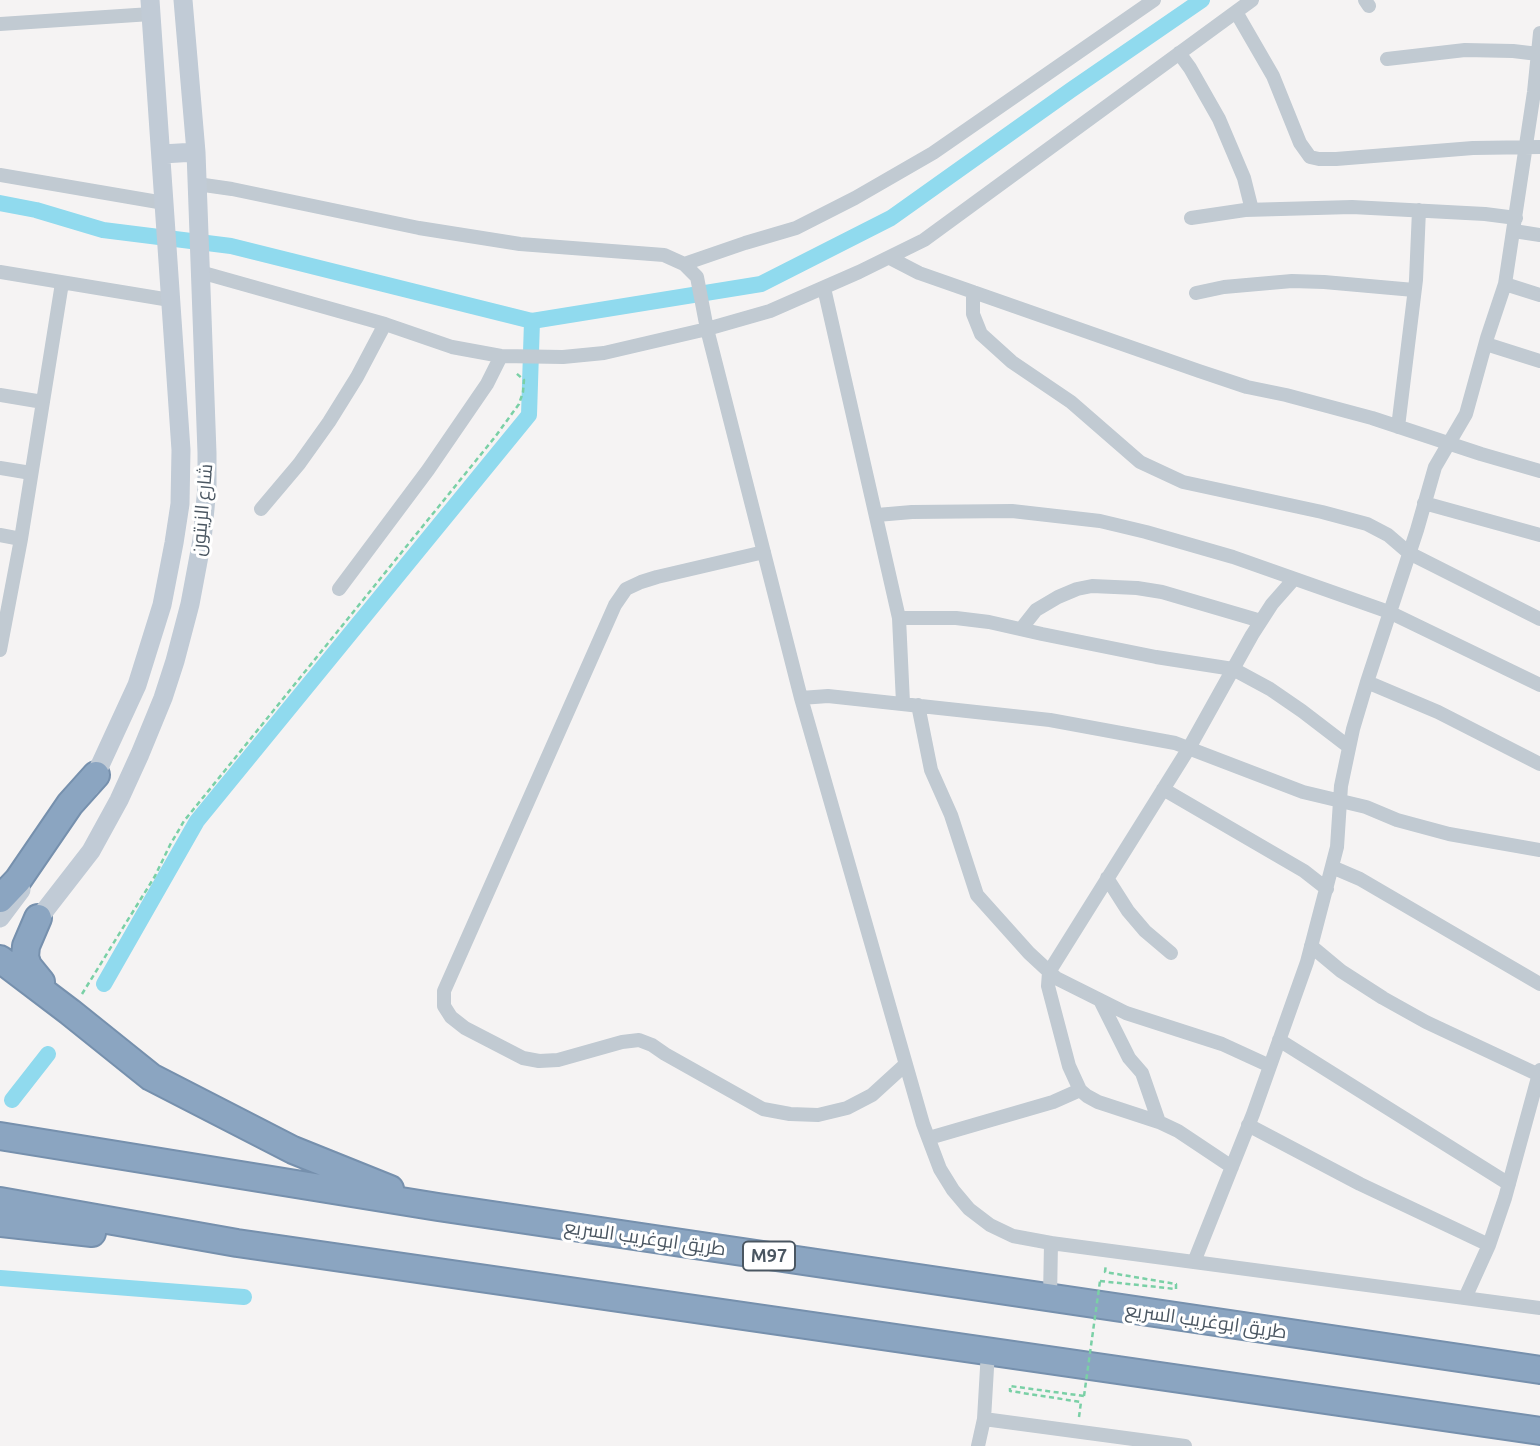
<!DOCTYPE html>
<meta charset="utf-8">
<style>
body{margin:0}
canvas{display:block;background:#f5f3f3}
</style>
<canvas width="1540" height="1446"></canvas>
<script>
const ctx = document.querySelector('canvas').getContext('2d');
ctx.lineJoin = 'round';
const poly = rows => new Path2D(rows.map(r => 'M' + r).join(''));
function trace(path, color, width, dash) { ctx.strokeStyle = color; ctx.lineWidth = width; ctx.lineCap = dash ? 'butt' : 'round'; ctx.setLineDash(dash || []); ctx.stroke(path); }
function write(font, color, halo, rows, align = 'center') {
  ctx.font = font + ' Ubuntu,Cairo,sans-serif'; ctx.lineWidth = 6; ctx.setLineDash([]); ctx.textBaseline = 'middle'; ctx.strokeStyle = halo; ctx.fillStyle = color; for (const [text, x, y, turn = 0] of rows) {
    ctx.save(); ctx.translate(x, y); ctx.rotate((+turn || 0) * Math.PI / 180); ctx.textAlign = isNaN(turn) ? turn : align; if (halo) ctx.strokeText(text, 0, 0); ctx.fillText(text, 0, 0); ctx.restore();
  }
}
trace(poly([
 [0,203,36,210,103,230,231,246,532,321,761,284,891,218,1071,90,1202,0],
 [104,984,197,821,529,415,532,321],
 [12,1100,48,1054],
 [0,1278,244,1297]
]), '#90daee', 16);
const motorway = poly([
 [0,899,18,880,70,804,96,775],
 [38,918,26,946,25,957,28,966,41,982],
 [0,959,70,1012,151,1077,293,1150,390,1189],
 [0,1136,438,1207,1540,1370],
 [0,1201,237,1243,1540,1431],
 [0,1223,92,1233]
]);
trace(motorway, '#7690ad', 30);
trace(poly([
 [82,994,155,876,170,845,184,821,495,437,519,404,523,392,524,380,516,373,516,371],
 [1100,1281,1176,1289,1176,1284,1105,1272,1106,1264],
 [1079,1417,1081,1402,1010,1391,1010,1386,1084,1396]
]), '#7ad0a6', 2.5, [5, 3.5]);
trace(poly([
 [1365,0,1369,6],
 [1236,12,1273,76,1300,143,1310,157,1319,159,1336,159,1473,148,1540,147],
 [0,24,151,14],
 [1179,53,1190,68,1219,119,1244,178,1252,210],
 [1387,59,1465,50,1513,51,1538,54],
 [0,175,164,203],
 [197,184,232,189,419,228,520,244,664,255,684,264,697,277,707,329,801,698,923,1124,940,1169,953,1190,969,1209,990,1225,1013,1236,1051,1243,1050,1298],
 [1191,218,1245,210,1352,207,1485,214,1516,218],
 [1514,231,1540,235],
 [890,258,919,273,1199,371,1247,387,1286,395,1372,418,1481,454,1540,471],
 [684,264,745,243,796,228,855,198,933,153,1154,0],
 [0,272,170,300],
 [200,272,385,324,452,347,501,356,563,357,604,353,707,329,770,311,859,272,924,240,1252,0],
 [1505,284,1540,295],
 [824,288,899,618,903,703],
 [973,292,973,314,981,334,1012,362,1071,402,1140,462,1183,482,1322,512,1367,524,1388,535,1409,553,1540,619],
 [1196,293,1224,287,1292,281,1324,282,1414,290],
 [1486,344,1540,361],
 [0,395,43,402],
 [1398,427,1416,280,1419,210],
 [0,468,31,473],
 [1424,503,1540,535],
 [261,509,299,464,329,422,357,377,385,324],
 [877,515,912,512,1012,511,1100,521,1146,532,1233,557,1389,612,1540,685],
 [0,535,21,539],
 [764,552,657,577,641,582,626,589,615,605,444,991,444,1006,451,1017,465,1028,523,1058,539,1061,558,1060,622,1042,639,1040,652,1045,665,1054,763,1109,790,1114,818,1115,847,1108,872,1095,906,1064],
 [339,589,428,470,487,384,501,356],
 [899,618,956,618,989,622,1042,634,1156,657,1233,669,1270,689,1302,711,1349,747],
 [1021,629,1036,610,1058,597,1077,589,1092,586,1137,588,1162,592,1261,621],
 [0,650,21,539,62,283],
 [1367,682,1438,712,1540,764],
 [801,698,828,696,1050,720,1175,743,1303,792,1366,807,1397,820,1449,834,1540,850],
 [918,705,931,770,951,815,977,895,1029,953,1056,978,1126,1013,1222,1044,1270,1066],
 [1163,789,1304,871,1327,889],
 [1332,867,1360,879,1540,984],
 [1107,878,1128,911,1145,931,1171,953],
 [1311,946,1341,971,1383,998,1426,1022,1539,1075],
 [1100,1000,1129,1058,1142,1073,1159,1122],
 [1279,1040,1509,1184],
 [1248,1125,1360,1184,1489,1245],
 [929,1138,1053,1102,1080,1090],
 [1232,1167,1178,1131,1159,1122,1098,1102,1087,1096,1080,1090,1069,1066,1048,986,1049,972,1189,748,1252,635,1272,604,1294,579],
 [1051,1243,1540,1308],
 [1194,1262,1253,1114,1307,962,1337,847,1341,786,1353,729,1367,682,1417,530,1435,467,1466,414,1487,338,1505,284,1534,92,1540,33],
 [1465,1298,1489,1245,1505,1198,1540,1070],
 [984,1419,1185,1446],
 [978,1446,984,1419,988,1351]
]), '#c1cad2', 14);
trace(poly([
 [162,154,196,152],
 [90,787,137,685,162,605,174,543,180,504,181,450,150,0],
 [0,918,21,890],
 [32,927,91,851,119,800,140,754,163,698,175,661,190,604,202,540,207,487,207,453,196,152,183,0]
]), '#c1cbd6', 19);
trace(motorway, '#8ba5c1', 26);
trace(poly([
 [1084,1396,1100,1281]
]), '#7ad0a6', 2.5, [5, 3.5]);
for (const [x, y, w] of [
 [769,1256,52]
]) { const box = new Path2D(); box.roundRect(x - w / 2, y - 14.5, w, 29, 5); ctx.fillStyle = '#fff'; ctx.fill(box); trace(box, '#4a5661', 2); }
write('bold 18px', '#4a5661', null, [
 ["M97",769,1256]
]);
write('19px', '#4a5661', '#fff', [
 ["شارع الزيتون",202,510,-85],
 ["طريق ابوغريب السريع",645,1238,8],
 ["طريق ابوغريب السريع",1206,1321,8]
]);
</script>
